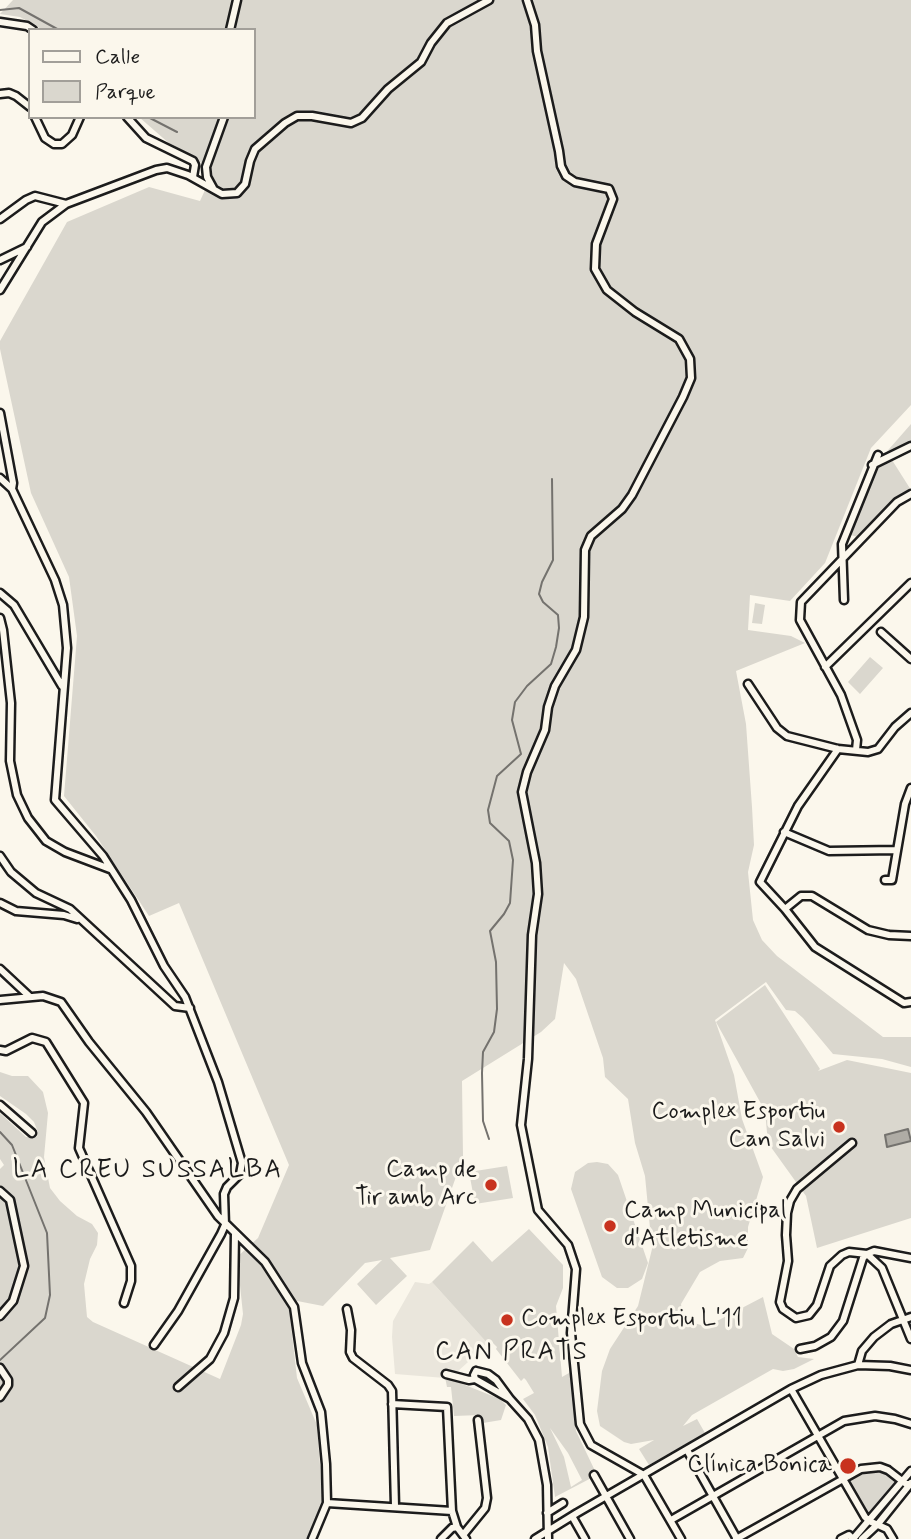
<!DOCTYPE html>
<meta charset="utf-8">
<style>
body{margin:0}
#map{position:relative;width:911px;height:1539px;overflow:hidden;background:#fbf7ec;font-family:Mynerve,sans-serif}
canvas{display:block}
.legend{position:absolute;left:28px;top:28px;width:228px;height:91px;box-sizing:border-box;background:#fbf7ec;border:2px solid #a29f99;margin:0;padding:9px 12px;list-style:none;font-size:21px;color:#1c1c1c}
.legend li{display:flex;align-items:center;gap:14px;height:35px}
.legend b{width:35px;border:2px solid #a29f99}
</style>
<div id="map">
<canvas width="911" height="1539"></canvas>
<ul class="legend">
<li><b style="height:9px;background:#fbf7ec"></b>Calle</li>
<li><b style="height:19px;background:#dad7ce"></b>Parque</li>
</ul>
</div>
<script>
const ctx = document.querySelector('canvas').getContext('2d');
ctx.lineJoin = 'round';
function fillPath(path, color) { ctx.fillStyle = color; ctx.fill(path, 'evenodd'); }
const poly = rows => new Path2D(rows.map(r => 'M' + r).join(''));
function trace(path, color, width, dash) { ctx.strokeStyle = color; ctx.lineWidth = width; ctx.lineCap = dash ? 'butt' : 'round'; ctx.setLineDash(dash || []); ctx.stroke(path); }
function write(font, color, halo, rows, align = 'center') {
  ctx.font = font + ' Mynerve,sans-serif'; ctx.lineWidth = 6; ctx.setLineDash([]); ctx.textBaseline = 'middle'; ctx.strokeStyle = halo; ctx.fillStyle = color; for (const [text, x, y, turn = 0] of rows) {
    ctx.save(); ctx.translate(x, y); ctx.rotate((+turn || 0) * Math.PI / 180); ctx.textAlign = isNaN(turn) ? turn : align; if (halo) ctx.strokeText(text, 0, 0); ctx.fillText(text, 0, 0); ctx.restore();
  }
}
fillPath(poly([
 [415,1282,429,1284,432,1282,488,1344,457,1372,448,1369,445,1378,395,1374,392,1337,393,1321]
]), '#eae6dc');
fillPath(poly([
 [13,0,911,0,911,405,871,448,825,563,790,601,750,595,748,630,791,636,805,643,736,671,746,724,752,807,754,845,748,872,753,920,762,940,777,956,883,1037,911,1037,911,1067,882,1059,833,1054,803,1018,795,1011,786,1010,766,982,715,1020,734,1075,742,1119,763,1177,748,1227,748,1248,743,1258,720,1261,700,1272,681,1304,683,1320,701,1325,717,1321,763,1297,772,1334,794,1349,798,1357,814,1359,794,1369,783,1371,773,1369,692,1415,683,1426,697,1419,705,1433,649,1465,639,1449,654,1440,631,1444,624,1442,600,1426,597,1411,602,1371,610,1349,638,1306,652,1249,645,1176,635,1143,628,1099,605,1077,603,1058,576,979,564,963,555,1019,541,1032,462,1081,463,1157,430,1250,390,1258,407,1276,376,1305,357,1284,382,1260,365,1263,323,1306,292,1300,289,1308,297,1378,317,1425,323,1505,307,1539,0,1539,0,1169,4,1165,0,1159,0,1113,26,1137,37,1137,38,1132,34,1122,26,1114,0,1096,0,1072,12,1076,28,1076,43,1092,48,1113,44,1157,50,1188,60,1201,77,1216,92,1224,98,1233,97,1245,90,1259,84,1284,87,1317,93,1322,220,1379,241,1325,243,1314,237,1257,258,1238,289,1165,179,903,149,916,96,836,64,796,77,636,69,577,31,493,0,349,0,341,67,222,149,187,200,201,211,177,210,168,171,145,139,117,254,117,254,30,43,30,20,17,0,14],
 [911,424,911,443,882,457,897,440],
 [892,460,911,490,893,503,857,537,851,535,878,467],
 [755,603,765,605,762,624,752,623],
 [870,657,883,668,860,694,848,682],
 [765,985,820,1069,818,1071,847,1060,911,1073,911,1218,817,1248,806,1196,768,1143,765,1111,716,1022],
 [597,1162,608,1164,618,1175,648,1263,642,1279,628,1288,617,1288,602,1277,571,1189,575,1172,588,1163],
 [507,1166,513,1198,475,1204,469,1172],
 [529,1229,563,1265,563,1288,556,1306,562,1377,569,1373,570,1368,576,1431,597,1475,555,1497,548,1447,535,1415,523,1399,534,1393,526,1380,524,1378,521,1381,496,1349,497,1347,491,1341,488,1344,432,1282,473,1241,492,1262],
 [550,1428,568,1453,582,1480,571,1487,564,1457],
 [445,1377,500,1399,506,1405,501,1420,483,1423,480,1415,454,1416,451,1387,447,1387],
 [873,1471,886,1474,897,1481,868,1516,848,1481,862,1473]
]), '#dad7ce');
const water = poly([
 [908,1129,911,1141,887,1147,885,1135,908,1129]
]);
fillPath(water, '#afaca5');
trace(water, '#74726e', 2);
trace(poly([
 [0,10,19,8,59,30],
 [148,117,177,132],
 [0,1132,12,1145,47,1233,50,1295,45,1318,0,1360],
 [489,1139,483,1121,482,1073,483,1052,494,1032,497,1009,496,962,490,931,504,914,510,903,513,860,509,841,490,823,488,810,497,776,521,754,512,720,515,702,527,686,551,664,556,647,559,628,558,615,543,602,539,594,542,582,553,560,552,479]
]), '#74726e', 2);
const minor = poly([
 [527,0,535,25,537,51,559,151,561,166,566,176,575,182,609,189,613,199,596,244,595,269,607,290,635,312,679,339,690,359,691,378,683,397,632,495,622,509,591,536,585,550,584,617,576,650,555,686,548,707,545,730,527,772,522,792,536,863,538,894,532,935,528,1059,521,1125,538,1210,568,1245,576,1269,571,1333,580,1424,591,1445,644,1475,681,1539],
 [0,22,27,26,33,30],
 [230,30,237,0],
 [0,94,9,93,16,96,30,107],
 [35,117,45,138,54,144,62,144,72,135,80,117],
 [127,117,146,138,193,161,195,165,193,177],
 [213,188,207,177,206,167,224,117],
 [0,219,26,200,35,196,66,204],
 [0,260,27,247],
 [0,290,42,222,66,204,156,170,167,168,188,175,222,194,237,193,245,184,250,161,255,149,285,123,297,116,312,116,351,123,362,118,388,89,421,62,431,43,447,23,489,0],
 [0,413,13,483,12,489,55,580,63,605,67,648,55,800,103,856,131,900,164,966,185,997,218,1082,242,1163,240,1174,227,1187,224,1194,225,1225,221,1234,178,1311,154,1345],
 [872,465,911,446],
 [0,478,12,489],
 [0,593,14,605,62,686],
 [844,600,842,544,878,455],
 [0,618,3,630,11,703,10,761,17,795,28,818,46,841,65,852,110,869],
 [881,632,911,659],
 [825,667,911,583],
 [748,684,777,728,787,736,838,749,868,752,878,749,895,727,911,713],
 [838,749,798,806,760,882,785,909,815,947,904,1003,911,1002],
 [856,750,857,740,841,695,800,620,801,602,897,502,911,494],
 [784,832,829,851,896,850],
 [0,856,11,872,36,893,70,909,175,1006,190,1008],
 [885,880,892,880,905,804,911,788],
 [0,903,16,911,64,915,77,919],
 [785,909,801,896,812,896,868,930,889,935,911,936],
 [0,969,30,997],
 [0,1000,43,996,61,1002,89,1042,146,1112,218,1216,265,1262,294,1307,302,1363,321,1412,326,1464,327,1503,312,1539],
 [0,1050,6,1051,32,1038,46,1042,84,1103,79,1148,131,1266,131,1281,124,1303],
 [0,1105,32,1133],
 [852,1143,797,1189,790,1201,787,1213,786,1235,788,1261,780,1302,783,1309,796,1318,809,1315,817,1305,830,1266,842,1255,849,1252,867,1254,882,1268,911,1339],
 [0,1191,10,1200,24,1266,13,1301,0,1316],
 [347,1309,351,1330,350,1352,353,1358,388,1385,392,1391,395,1506],
 [800,1349,815,1346,831,1337,843,1321,863,1258,867,1254,874,1251,911,1258],
 [858,1365,862,1351,874,1337,891,1324,911,1317],
 [0,1368,8,1380,8,1385,0,1397],
 [476,1371,488,1374,496,1380,510,1399,475,1379,474,1375,476,1371],
 [446,1374,469,1380,475,1379],
 [178,1387,210,1359,224,1333,234,1298,235,1233],
 [791,1389,865,1517,869,1521,887,1529,893,1539],
 [510,1399,528,1419,539,1440,547,1485,548,1539],
 [392,1404,447,1407,452,1511,457,1527,466,1539],
 [687,1450,737,1539],
 [594,1475,630,1539],
 [327,1503,452,1511],
 [547,1513,563,1503],
 [572,1516,585,1539],
 [671,1520,844,1421,875,1416,895,1419,911,1424],
 [463,1535,485,1508,487,1498,478,1420],
 [441,1539,452,1528,457,1527],
 [535,1539,577,1513,791,1389,821,1375,858,1365,890,1366,911,1370],
 [736,1539,861,1469,880,1467,888,1470,906,1484,910,1484],
 [841,1539,849,1535,853,1539],
 [853,1539,911,1471],
 [862,1539,878,1524,911,1483]
]);
trace(minor, '#1c1c1c', 11);
trace(minor, '#fbf7ec', 6);
for (const [x, y, r, color] of [
 [839,1127,7,"#c8321e"],
 [491,1185,7,"#c8321e"],
 [610,1226,7,"#c8321e"],
 [507,1320,7,"#c8321e"],
 [848,1466,9,"#c8321e"]
]) { const dot = new Path2D(); dot.arc(x, y, r, 0, 2 * Math.PI); ctx.fillStyle = color; ctx.fill(dot); trace(dot, '#fbf7ec', 2.5); }
write('24px', '#1c1c1c', '#fbf7ec', [
 ["Complex Esportiu",825,1113],
 ["Can Salvi",825,1141],
 ["Camp de",477,1171],
 ["Tir amb Arc",477,1199],
 ["Camp Municipal",624,1212,"left"],
 ["d'Atletisme",624,1240,"left"],
 ["Complex Esportiu L'11",521,1320,"left"],
 ["Clínica Bonica",832,1466]
], 'right');
ctx.letterSpacing = '2px';
write('26px', '#1c1c1c', '#fbf7ec', [
 ["LA CREU SUSSALBA",148,1172],
 ["CAN PRATS",512,1354]
]);
ctx.letterSpacing = '0px';
</script>
